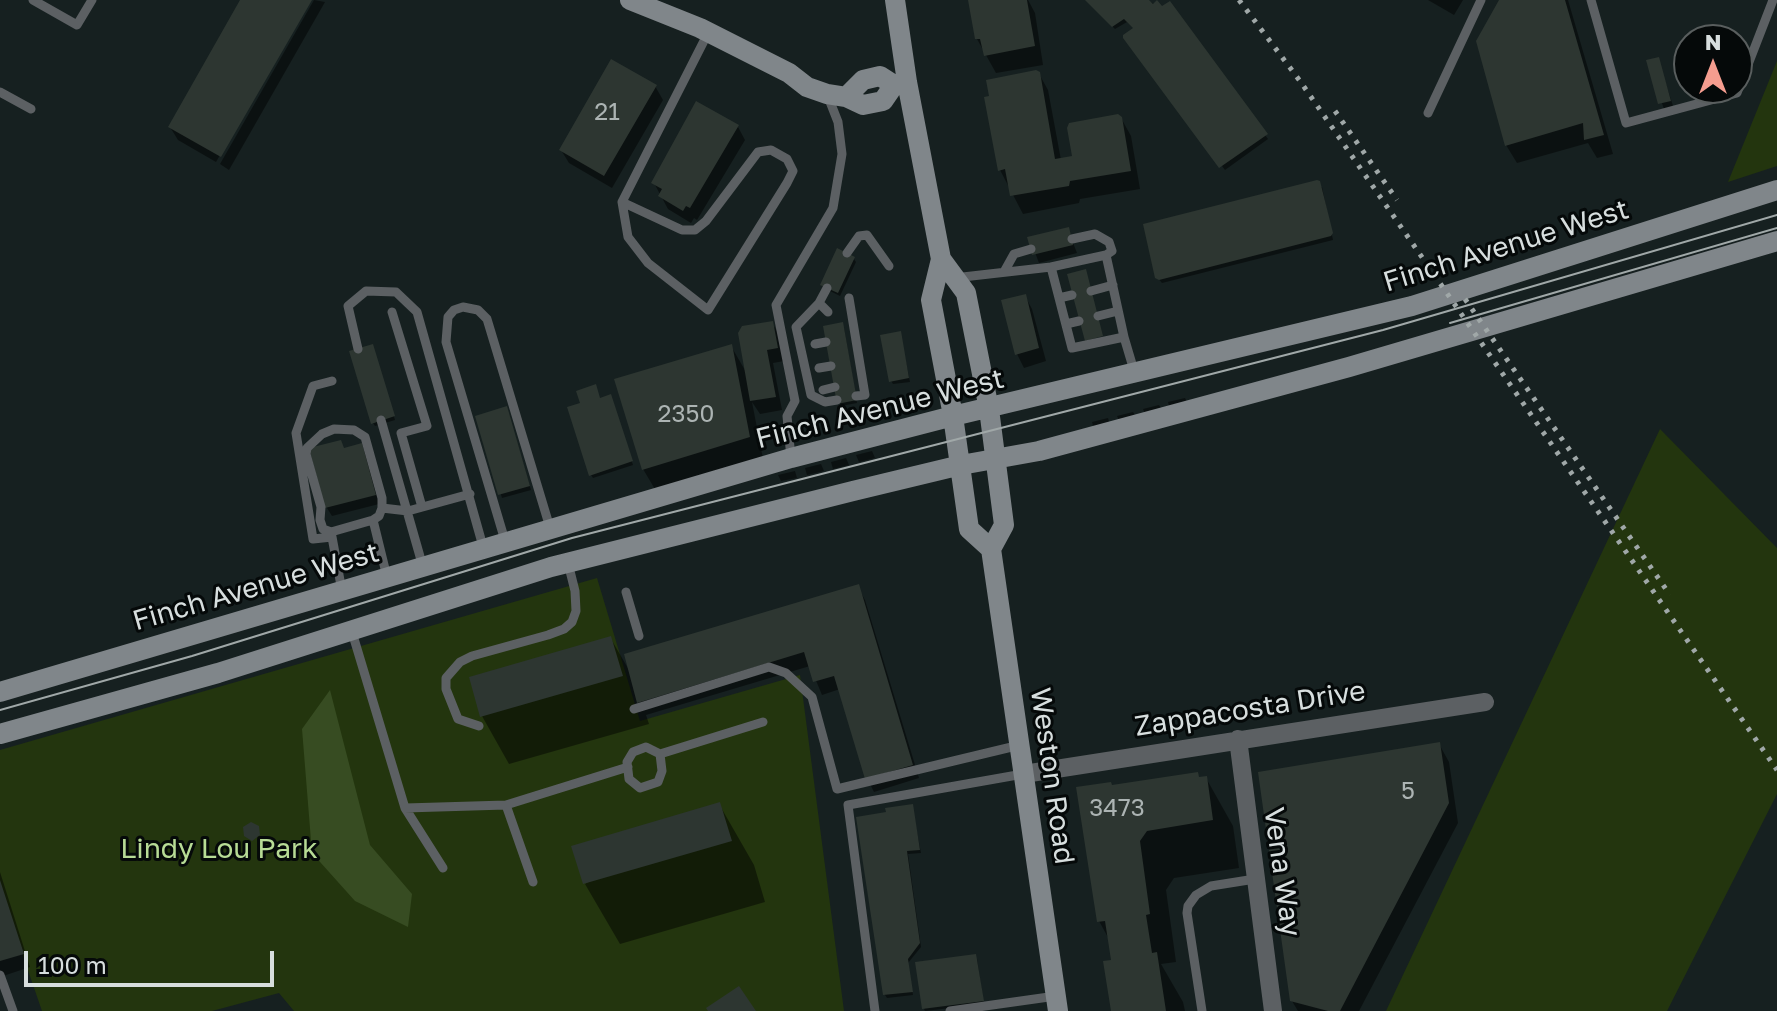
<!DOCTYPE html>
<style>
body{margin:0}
#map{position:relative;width:1777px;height:1011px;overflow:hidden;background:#162020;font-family:"Golos Text",sans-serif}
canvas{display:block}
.north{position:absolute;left:1673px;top:24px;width:80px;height:80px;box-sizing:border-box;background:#050909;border:2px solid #595e5e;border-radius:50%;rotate:0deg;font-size:22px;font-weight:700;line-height:32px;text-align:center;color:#d7dede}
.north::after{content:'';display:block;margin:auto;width:28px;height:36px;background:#f59d8f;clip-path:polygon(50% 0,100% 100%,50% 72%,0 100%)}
.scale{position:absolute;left:24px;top:951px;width:250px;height:36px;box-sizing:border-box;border:4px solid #d7dede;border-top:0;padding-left:10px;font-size:24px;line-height:28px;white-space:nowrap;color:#d7dede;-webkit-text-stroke:6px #050909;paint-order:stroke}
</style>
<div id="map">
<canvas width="1777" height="1011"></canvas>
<div class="north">N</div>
<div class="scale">100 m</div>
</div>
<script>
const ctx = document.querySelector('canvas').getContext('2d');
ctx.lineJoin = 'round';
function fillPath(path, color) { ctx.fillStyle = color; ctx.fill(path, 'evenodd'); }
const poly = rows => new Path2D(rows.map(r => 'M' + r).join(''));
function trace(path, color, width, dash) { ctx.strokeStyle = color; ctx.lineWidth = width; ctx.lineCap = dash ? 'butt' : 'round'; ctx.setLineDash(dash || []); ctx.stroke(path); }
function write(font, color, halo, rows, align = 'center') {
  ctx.font = font + ' "Golos Text",sans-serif'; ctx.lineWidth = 6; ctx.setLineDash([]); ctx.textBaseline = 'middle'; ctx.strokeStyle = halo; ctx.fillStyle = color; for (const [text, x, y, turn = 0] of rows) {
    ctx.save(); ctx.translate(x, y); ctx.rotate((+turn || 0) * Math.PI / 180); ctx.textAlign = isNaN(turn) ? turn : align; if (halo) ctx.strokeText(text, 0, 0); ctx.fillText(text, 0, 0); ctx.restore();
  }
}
fillPath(poly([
 [1777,61,1777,166,1728,182],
 [1660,429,1777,548,1777,794,1667,1011,1386,1011],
 [597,578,640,721,800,675,844,1011,294,1011,279,993,212,1011,42,1011,0,889,0,750]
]), '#23350e');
fillPath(poly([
 [330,690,370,845,412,894,408,927,355,901,312,853,302,729]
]), '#374c22');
fillPath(poly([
 [243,0,309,0,216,162,178,140,170,127],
 [314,0,325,2,229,170,220,164],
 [970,0,1028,0,1035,13,1043,65,996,73,977,39],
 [1086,0,1148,0,1161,9,1169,4,1268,139,1225,170,1128,42,1135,29,1127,22,1115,29],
 [1428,0,1463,0,1454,15],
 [1502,0,1568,0,1613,154,1597,158,1588,143,1517,163,1506,145],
 [1658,59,1674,109,1665,112,1648,62],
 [1038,72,1048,90,1061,160,1075,157,1121,118,1131,136,1140,189,1080,199,1079,203,1023,214,1000,170],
 [655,86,663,100,612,188,569,163,561,150],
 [738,127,745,140,697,220,694,218,691,223,668,209,654,183],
 [1322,187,1333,240,1162,283,1157,277],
 [1068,230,1077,253,1039,263,1030,239],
 [854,259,856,262,840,296,824,288,822,285],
 [1025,296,1032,309,1046,361,1024,368,1017,354],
 [772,323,780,336,784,361,773,363,782,410,760,414,752,402,764,464,659,496,643,469,731,346,746,372],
 [844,328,857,403,841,406,839,403],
 [900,333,910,382,893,384,891,381],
 [374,350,395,420,375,426,373,423],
 [1185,398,1187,402,1169,406,1168,402],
 [600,400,612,400,633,465,593,478,591,475],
 [1159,405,1161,408,1146,416,1143,409],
 [508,412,531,490,502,498,477,417],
 [1133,412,1135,415,1120,422,1117,416],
 [1108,418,1110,425,1094,429,1092,422],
 [361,445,366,454,379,504,332,516,327,508,312,450,345,450],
 [872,451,875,458,859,462,856,455],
 [846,458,849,465,833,469,831,462],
 [821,464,824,471,807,475,805,468],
 [795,471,797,478,781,481,778,475],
 [858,587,865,600,919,778,874,792,867,778,840,689,822,695,810,666,646,715,649,724,509,764,482,716,611,639,629,670],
 [1439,744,1449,762,1458,823,1359,1011,1298,1011,1292,1001],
 [1206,778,1233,826,1239,868,1174,878,1166,890,1176,962,1161,964,1183,1002,1185,1011,1113,1011,1113,961,1110,941,1099,921,1112,787],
 [719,804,754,865,765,902,620,944,585,884],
 [912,806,921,853,908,854,921,947,908,963,913,995,887,998,885,995],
 [0,872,30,967,0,977],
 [977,959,984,1004,925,1011,924,1009]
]), '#0007');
fillPath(poly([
 [240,0,312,0,221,157,168,127],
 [968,0,1027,0,1035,46,984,56,980,39,975,39],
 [1085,0,1149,0,1153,4,1157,0,1162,6,1170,1,1268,134,1219,168,1123,38,1123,35,1133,28,1124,19,1112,27],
 [1499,0,1565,0,1604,135,1584,140,1583,123,1505,146,1476,41],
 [1659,57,1671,101,1658,104,1646,60],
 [611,59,657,85,604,176,559,150],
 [1036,70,1040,72,1055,159,1072,156,1067,128,1069,123,1118,114,1122,117,1131,171,1070,181,1069,186,1010,196,1005,169,998,171,984,97,989,96,986,80],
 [696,101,739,125,690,208,686,206,683,211,658,196,662,189,651,183],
 [1317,180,1320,181,1333,233,1331,236,1159,280,1155,278,1143,224],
 [1069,227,1073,245,1032,255,1027,237],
 [837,248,855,257,838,293,820,285],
 [1086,269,1103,336,1085,341,1067,274],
 [1026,294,1039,348,1015,355,1001,300],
 [773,321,778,348,767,350,776,397,750,401,738,333,742,326],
 [843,322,857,400,837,404,823,326],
 [901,331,909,378,889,382,880,335],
 [373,344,395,416,371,424,349,351],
 [732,344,750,437,642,470,614,379],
 [596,384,600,398,611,394,633,461,589,476,567,407,580,403,576,391],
 [507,406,530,486,498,495,475,416],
 [341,440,344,448,362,443,376,495,325,508,309,448],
 [859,584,913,765,865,779,834,676,813,682,804,652,637,703,624,654],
 [611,636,623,676,480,717,469,677],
 [1440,742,1449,803,1340,1011,1328,1011,1290,1001,1258,772],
 [1198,772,1199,777,1207,776,1213,820,1147,831,1140,841,1150,914,1146,915,1152,953,1157,952,1166,1011,1111,1011,1103,961,1111,960,1105,921,1097,922,1076,787,1111,782,1112,785],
 [720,802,732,841,583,884,571,846],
 [913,804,920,850,907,851,920,943,908,959,913,992,883,995,856,817,886,812,885,808],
 [251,822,259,826,260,835,252,841,244,836,243,827],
 [0,880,24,954,0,961],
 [976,954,984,1001,922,1009,915,962],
 [739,986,756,1011,708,1011,706,1008]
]), '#2d3631');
trace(poly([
 [33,0,77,25,92,0],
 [1591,0,1626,123,1737,93,1773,0],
 [0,92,31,109],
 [1428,113,1481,0],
 [622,202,628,237,648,263,708,310,787,183,793,171,787,159,771,150,758,152,706,221,695,230,682,230,622,202,708,33],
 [847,253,859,236,867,235,889,266],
 [1106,255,1124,337],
 [1051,267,1106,255,1112,251,1109,242,1095,234,1072,239],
 [1004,272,1014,254,1031,249],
 [954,278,1051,267,1072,348,1124,337,1135,374],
 [827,288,819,303,796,327,811,395,825,402,837,400],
 [1091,291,1113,285],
 [849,298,865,395,856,396],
 [1059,298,1072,295],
 [819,303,828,312],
 [392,312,427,426,401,433,422,507],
 [1098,316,1118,311],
 [1066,324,1079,321],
 [815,344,826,342],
 [358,349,348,306,366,291,396,292,417,312,484,550],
 [819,368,831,366],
 [332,381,313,386,296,433,313,539,332,537],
 [823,390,835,387],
 [381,420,423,567],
 [791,458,787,416,795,401,776,305,833,208,842,154,838,122,827,94],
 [382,508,408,511,470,494],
 [373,520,387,577],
 [331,532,373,520,379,516,382,508,382,498,365,437,354,430,334,429,322,434,307,448,306,454,321,507,320,520,323,529,331,532,332,537,342,591],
 [506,544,446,342,448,317,454,310,463,307,478,310,487,319,551,531],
 [626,592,639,636],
 [352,632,405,808,506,805,533,882],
 [634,709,769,667,786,673,812,697,837,789,1020,745],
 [479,726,458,719,446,689,446,678,460,662,472,656,548,635,564,629,572,622,576,611,575,591,568,563],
 [660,754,662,771,658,782,640,788,629,779,627,762,633,752,646,747,660,754,763,722],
 [506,805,628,767],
 [405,808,443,868],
 [0,975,13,1011],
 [875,1011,848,805,1023,774],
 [950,1011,1056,996],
 [1202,1011,1187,913,1188,906,1196,895,1211,886,1255,879]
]), '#5c6063', 9);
trace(poly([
 [1238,739,1273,1011],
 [1024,774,1485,702]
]), '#5c6063', 18);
trace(poly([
 [630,0,700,28,789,73,807,87,827,94,846,97,863,105,883,101,894,85],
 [895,0,907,82,941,259,966,293,989,409,1004,525,991,549,1058,1011],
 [846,97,863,80,880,76,894,85],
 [941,259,931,300,953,416,969,529,991,549],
 [0,692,791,458,953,416,1412,306,1777,190],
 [0,734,218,673,551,567,853,491,961,465,1039,451,1349,367,1777,241]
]), '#80868a', 20);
trace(poly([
 [1450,323,1777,228],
 [0,710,192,656,572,538,1383,330,1777,215]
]), '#a0a8a8', 2);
trace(poly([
 [1239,0,1300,81,1777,770],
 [1335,111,1397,200],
 [1465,299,1670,595]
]), '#a0a8a8', 5, [4, 8]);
write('24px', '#acb4b3', null, [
 ["21",607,112],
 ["2350",686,414],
 ["5",1408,791],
 ["3473",1117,808]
]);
write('28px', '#d7dede', '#050909', [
 ["Finch Avenue West",1506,246,-17],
 ["Finch Avenue West",880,409,-14],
 ["Finch Avenue West",256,587,-16],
 ["Zappacosta Drive",1250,709,-9],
 ["Weston Road",1052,776,82],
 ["Vena Way",1282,872,82]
]);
write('28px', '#b7db95', '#050909', [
 ["Lindy Lou Park",219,849]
]);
</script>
